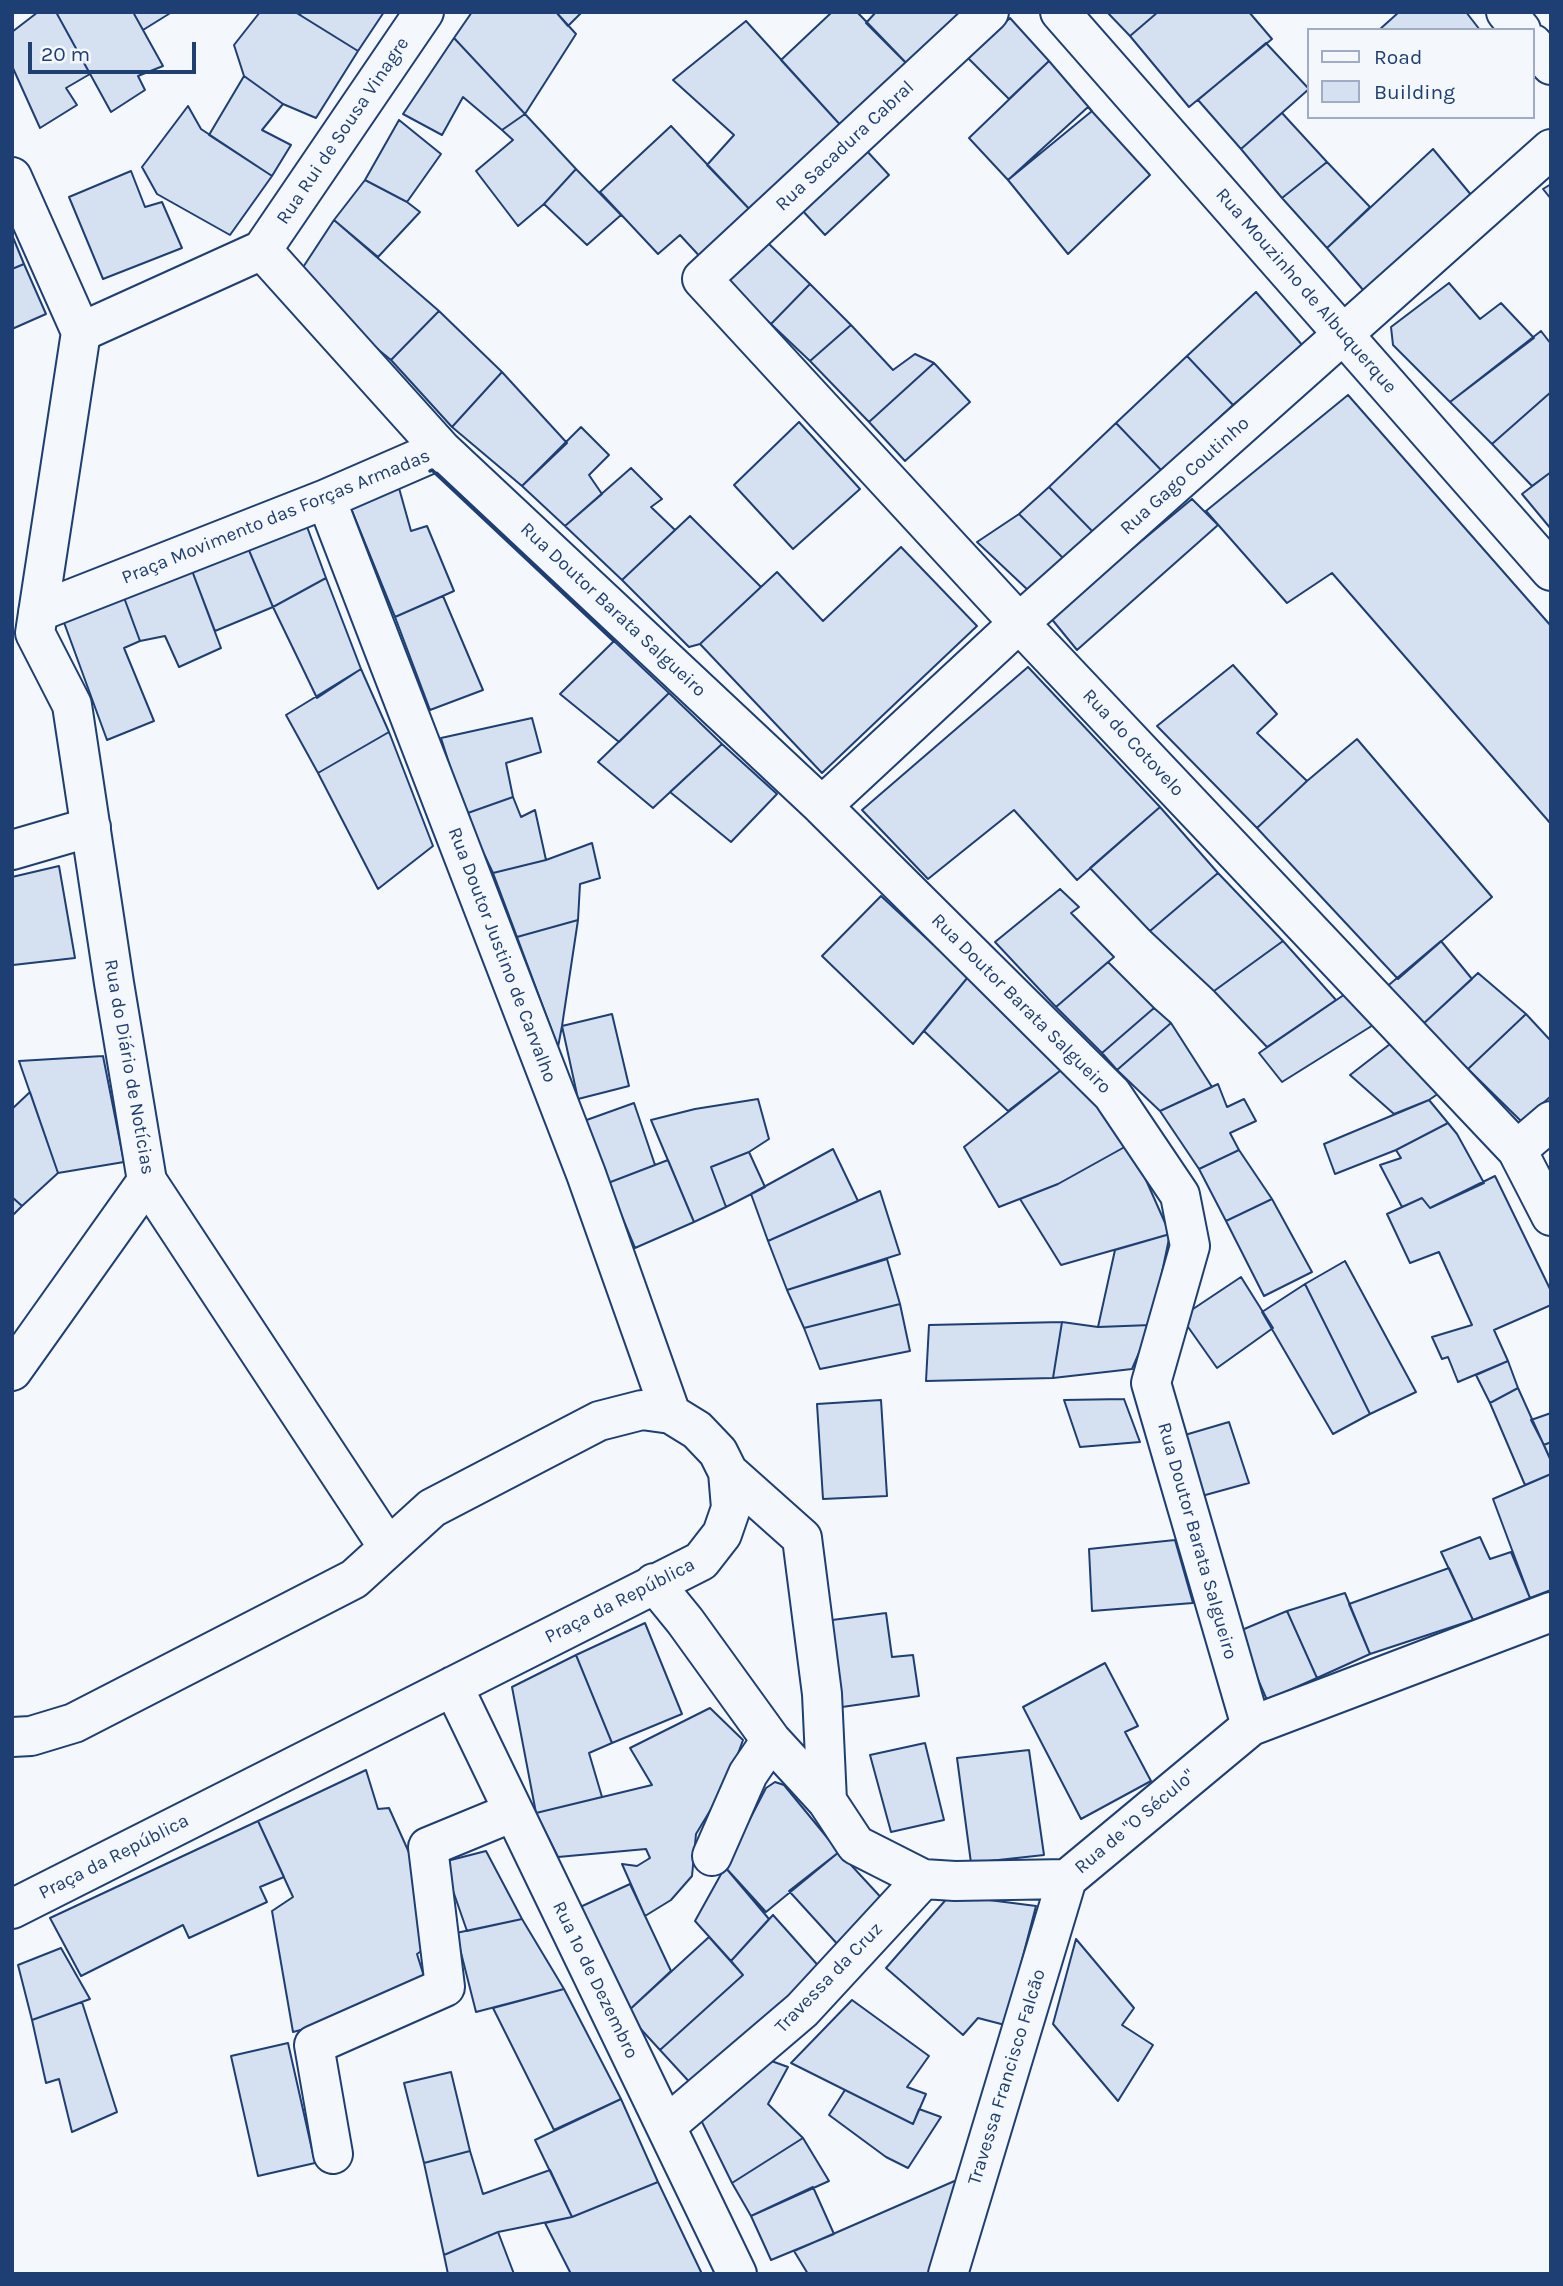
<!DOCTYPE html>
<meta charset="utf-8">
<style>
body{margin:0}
#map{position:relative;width:1563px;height:2286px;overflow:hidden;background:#f4f7fb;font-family:Karla,sans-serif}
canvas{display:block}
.frame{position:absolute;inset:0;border:14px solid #1d3f73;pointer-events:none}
.legend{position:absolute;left:1307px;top:28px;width:228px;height:91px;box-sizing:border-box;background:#f4f7fb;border:2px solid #9eadc5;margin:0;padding:9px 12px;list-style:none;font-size:21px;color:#1d3f73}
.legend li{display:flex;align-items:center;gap:14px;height:35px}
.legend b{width:35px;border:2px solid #9eadc5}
.scale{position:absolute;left:28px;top:42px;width:168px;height:32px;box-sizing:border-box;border:4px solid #1d3f73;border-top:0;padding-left:9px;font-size:21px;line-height:24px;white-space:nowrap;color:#1d3f73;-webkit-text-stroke:5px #f4f7fb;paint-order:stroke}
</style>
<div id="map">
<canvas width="1563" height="2286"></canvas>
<div class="frame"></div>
<ul class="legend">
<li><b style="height:9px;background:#f4f7fb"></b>Road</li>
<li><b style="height:19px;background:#d5e0f0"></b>Building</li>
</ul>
<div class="scale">20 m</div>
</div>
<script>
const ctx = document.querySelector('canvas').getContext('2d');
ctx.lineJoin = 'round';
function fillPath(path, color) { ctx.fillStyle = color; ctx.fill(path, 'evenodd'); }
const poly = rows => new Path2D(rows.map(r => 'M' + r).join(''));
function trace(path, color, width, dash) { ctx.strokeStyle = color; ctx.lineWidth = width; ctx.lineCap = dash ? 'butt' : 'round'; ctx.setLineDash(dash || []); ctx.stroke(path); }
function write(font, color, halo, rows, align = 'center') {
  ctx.font = font + ' Karla,sans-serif'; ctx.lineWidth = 5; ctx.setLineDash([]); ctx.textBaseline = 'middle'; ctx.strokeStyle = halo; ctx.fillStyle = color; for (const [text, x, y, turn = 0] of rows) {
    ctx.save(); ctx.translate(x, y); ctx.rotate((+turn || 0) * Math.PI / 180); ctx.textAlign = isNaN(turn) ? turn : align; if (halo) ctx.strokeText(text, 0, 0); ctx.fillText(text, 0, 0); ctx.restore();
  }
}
const building = poly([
 [38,12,56,12,90,74,66,88,77,105,40,128,12,66,12,32,38,12],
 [56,12,133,12,163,66,138,76,145,90,111,112,56,12],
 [133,12,172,12,143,30,133,12],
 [260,12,295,12,358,51,316,118,283,104,244,76,234,45,260,12],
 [301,12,384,12,358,51,300,15,301,12],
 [472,12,556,12,576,34,525,114,454,38,472,12],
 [556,12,582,12,568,26,556,12],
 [832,12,857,12,912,69,844,129,781,60,832,12],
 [876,12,970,12,912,69,866,23,876,12],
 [1107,12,1158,12,1130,36,1107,12],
 [1158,12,1249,12,1272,39,1189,107,1130,36,1158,12],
 [1399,12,1466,12,1480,30,1379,30,1399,12],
 [1010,18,1049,61,1009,99,967,57,1010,18],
 [746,21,844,129,755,215,707,165,734,135,673,80,746,21],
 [454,38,525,114,502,130,463,97,442,135,403,114,454,38],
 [1266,43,1309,89,1241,149,1198,100,1266,43],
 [1049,61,1092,111,1008,180,969,138,1049,61],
 [244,76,283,104,262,130,291,145,272,176,209,135,244,76],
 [188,106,201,129,272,176,230,235,157,194,142,167,188,106],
 [1088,107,1150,175,1068,254,1008,180,1088,107],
 [1282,113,1327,162,1282,198,1241,149,1282,113],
 [525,114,576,169,544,204,518,226,476,171,513,140,502,130,525,114],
 [399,120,441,154,407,202,365,180,399,120],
 [671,126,755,215,704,261,680,235,658,254,600,192,671,126],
 [1433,149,1472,196,1364,291,1327,248,1433,149],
 [866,150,889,175,825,235,801,209,866,150],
 [1327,162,1370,207,1327,248,1282,198,1327,162],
 [576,169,621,215,587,245,544,204,576,169],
 [131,171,145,207,162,202,182,248,103,279,69,197,131,171],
 [365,180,407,202,420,212,378,257,334,220,365,180],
 [1551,184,1551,199,1543,189,1551,184],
 [334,220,439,311,391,360,294,281,334,220],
 [12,235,24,264,12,269,12,235],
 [767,242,810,284,771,324,724,281,767,242],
 [24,264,46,314,12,329,12,269,24,264],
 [1449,283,1480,319,1501,303,1534,338,1450,402,1393,345,1391,327,1449,283],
 [810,284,851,325,810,361,771,324,810,284],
 [1256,292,1303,346,1233,405,1187,356,1256,292],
 [439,311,502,372,452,427,391,360,439,311],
 [851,325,893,370,915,354,934,363,869,422,810,361,851,325],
 [1541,331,1551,344,1551,392,1492,444,1450,402,1541,331],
 [1187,356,1233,405,1162,471,1116,423,1187,356],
 [934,363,970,402,905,461,869,422,934,363],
 [502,372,567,443,522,486,452,427,502,372],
 [1551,392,1551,472,1532,486,1492,444,1551,392],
 [1348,395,1551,626,1551,824,1332,573,1287,603,1206,511,1348,395],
 [799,422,860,489,793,549,734,485,799,422],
 [1116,423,1162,471,1094,533,1049,487,1116,423],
 [581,427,609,455,589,475,602,494,565,526,522,486,581,427],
 [631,468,662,499,651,507,675,530,622,580,565,526,631,468],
 [1551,472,1551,529,1522,494,1551,472],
 [1049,487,1094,533,1065,560,1019,514,1049,487],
 [399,488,411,531,427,526,454,591,395,617,350,506,399,488],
 [1192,499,1218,525,1077,650,1050,617,1192,499],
 [1019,514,1065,560,1030,592,977,542,1019,514],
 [690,516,761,587,700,644,689,647,622,580,690,516],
 [306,524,326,578,273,607,248,548,306,524],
 [901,547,977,626,822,773,700,644,777,572,823,621,901,547],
 [248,548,273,607,215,631,191,568,248,548],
 [191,568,221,648,179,667,165,636,140,641,122,592,191,568],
 [326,578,361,669,317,698,273,607,326,578],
 [122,592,140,641,124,648,154,721,107,740,62,617,122,592],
 [443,596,483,690,430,710,395,617,443,596],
 [614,641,669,693,619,742,560,694,614,641],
 [1233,665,1277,714,1257,733,1307,781,1257,828,1157,726,1233,665],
 [1028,667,1160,807,1077,880,1014,810,928,879,862,810,1028,667],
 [361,669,389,732,318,773,286,715,361,669],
 [669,693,722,744,653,808,598,762,669,693],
 [532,718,541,752,506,763,513,797,465,814,441,738,532,718],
 [389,732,433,846,378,889,318,773,389,732],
 [1357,739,1492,897,1398,979,1257,828,1307,781,1357,739],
 [722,744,777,794,731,842,670,792,722,744],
 [513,797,521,817,535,810,546,860,493,873,465,814,513,797],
 [1160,807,1218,873,1150,931,1090,868,1160,807],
 [592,843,600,878,580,884,578,920,517,937,493,873,546,860,592,843],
 [59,866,75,958,13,965,12,877,59,866],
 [1218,873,1283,941,1214,991,1150,931,1218,873],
 [1060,889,1079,907,1071,913,1114,957,1056,1007,995,942,1060,889],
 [881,896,968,977,913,1044,822,956,881,896],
 [578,920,562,1026,558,1047,517,937,578,920],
 [1283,941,1336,1000,1267,1047,1214,991,1283,941],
 [1441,941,1472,979,1422,1025,1384,989,1441,941],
 [1108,962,1154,1008,1102,1053,1056,1007,1108,962],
 [1478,973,1526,1014,1468,1069,1422,1025,1478,973],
 [968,977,1065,1067,1008,1111,924,1031,968,977],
 [1351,990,1378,1022,1282,1082,1259,1053,1351,990],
 [1154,1008,1171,1023,1117,1070,1102,1053,1154,1008],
 [612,1014,629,1086,578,1099,562,1026,612,1014],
 [1526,1014,1551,1041,1551,1096,1522,1122,1468,1069,1526,1014],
 [1171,1023,1212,1087,1160,1111,1117,1070,1171,1023],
 [1394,1041,1442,1091,1429,1100,1394,1114,1350,1075,1394,1041],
 [103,1056,124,1162,58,1173,19,1061,103,1056],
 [1065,1067,1130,1144,1058,1184,999,1207,964,1147,1065,1067],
 [1218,1084,1227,1107,1244,1099,1256,1121,1230,1133,1239,1150,1199,1169,1160,1111,1218,1084],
 [30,1092,58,1173,22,1206,12,1197,12,1109,30,1092],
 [758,1099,769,1139,749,1152,711,1167,726,1207,694,1222,651,1120,695,1109,758,1099],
 [1429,1100,1448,1123,1396,1150,1335,1174,1324,1144,1429,1100],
 [634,1103,655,1165,608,1183,581,1122,634,1103],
 [1448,1123,1457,1134,1484,1183,1430,1208,1422,1198,1402,1207,1380,1165,1401,1158,1396,1150,1448,1123],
 [1130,1144,1170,1234,1061,1265,1020,1199,1058,1184,1130,1144],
 [833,1149,858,1201,768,1241,751,1194,833,1149],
 [1239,1150,1272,1199,1226,1221,1199,1169,1239,1150],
 [749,1152,765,1187,726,1207,711,1167,749,1152],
 [668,1160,694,1222,635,1248,608,1183,668,1160],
 [1495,1176,1551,1291,1551,1305,1494,1330,1508,1361,1458,1382,1448,1357,1442,1359,1432,1337,1472,1325,1439,1252,1410,1263,1387,1214,1422,1198,1430,1208,1495,1176],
 [880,1191,900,1254,787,1290,768,1241,880,1191],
 [12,1197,22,1206,12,1216,12,1197],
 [1272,1199,1312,1272,1264,1296,1226,1221,1272,1199],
 [1170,1234,1151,1325,1098,1327,1115,1250,1170,1234],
 [887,1259,900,1304,804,1328,787,1290,887,1259],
 [1345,1261,1416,1392,1370,1414,1305,1284,1345,1261],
 [1241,1277,1273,1328,1217,1368,1181,1317,1241,1277],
 [1305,1284,1370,1414,1333,1434,1262,1312,1305,1284],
 [900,1304,910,1351,820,1369,804,1328,900,1304],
 [1062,1322,1098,1327,1151,1325,1132,1369,1053,1378,1062,1322],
 [1062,1322,1053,1378,926,1381,929,1325,1062,1322],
 [1508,1361,1518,1388,1490,1403,1476,1375,1508,1361],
 [1518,1388,1551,1461,1551,1474,1525,1485,1490,1403,1518,1388],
 [1124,1399,1140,1442,1080,1447,1064,1400,1124,1399],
 [881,1400,887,1496,823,1499,817,1404,881,1400],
 [1551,1413,1551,1442,1544,1445,1531,1420,1551,1413],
 [1229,1422,1249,1483,1198,1497,1178,1437,1229,1422],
 [1551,1442,1551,1461,1544,1445,1551,1442],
 [1551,1474,1551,1590,1530,1598,1493,1499,1551,1474],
 [1480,1537,1490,1559,1511,1552,1530,1598,1473,1620,1441,1552,1480,1537],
 [1175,1540,1193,1603,1092,1611,1089,1549,1175,1540],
 [1449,1568,1473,1620,1370,1654,1349,1604,1449,1568],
 [1345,1593,1370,1654,1317,1678,1287,1611,1345,1593],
 [1287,1611,1317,1678,1267,1700,1237,1632,1287,1611],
 [886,1613,892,1657,913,1655,919,1696,842,1707,832,1620,886,1613],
 [645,1623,682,1714,612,1743,576,1655,645,1623],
 [576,1655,612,1743,589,1753,602,1797,536,1813,512,1687,576,1655],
 [1105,1663,1138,1726,1125,1732,1151,1781,1081,1819,1023,1707,1105,1663],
 [710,1708,743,1740,728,1781,696,1834,692,1876,671,1900,645,1916,622,1864,637,1866,650,1858,646,1849,558,1857,536,1813,652,1785,630,1748,710,1708],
 [925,1743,944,1820,891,1832,870,1755,925,1743],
 [1029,1750,1044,1855,971,1863,957,1758,1029,1750],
 [366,1770,378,1809,389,1808,411,1857,427,1947,417,1954,426,1983,395,2005,293,2032,272,1911,293,1897,258,1821,366,1770],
 [775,1782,784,1785,839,1852,766,1912,725,1867,766,1788,775,1782],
 [258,1821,284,1877,260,1887,267,1902,189,1938,183,1925,81,1976,50,1918,258,1821],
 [486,1851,522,1919,467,1931,443,1862,486,1851],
 [839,1852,887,1904,840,1947,789,1891,839,1852],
 [725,1867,769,1919,731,1961,695,1921,725,1867],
 [630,1884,671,1971,626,2013,578,1908,630,1884],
 [950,1895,1036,1906,1005,2025,978,2018,963,2035,886,1968,950,1895],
 [773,1915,823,1971,694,2087,660,2050,743,1975,731,1961,773,1915],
 [522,1919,564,1989,476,2012,456,1933,522,1919],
 [709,1937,743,1975,660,2050,626,2013,709,1937],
 [1076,1939,1134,2008,1122,2025,1153,2045,1118,2101,1053,2024,1076,1939],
 [61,1948,90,1999,32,2020,18,1965,61,1948],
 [564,1989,621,2099,554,2130,493,2008,564,1989],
 [852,2000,929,2056,907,2087,926,2094,913,2124,791,2063,852,2000],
 [82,2002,117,2112,72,2132,59,2079,46,2083,32,2020,82,2002],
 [288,2043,315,2163,258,2176,231,2056,288,2043],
 [763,2058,788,2067,768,2104,803,2138,732,2183,700,2118,763,2058],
 [451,2072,470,2151,424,2163,404,2083,451,2072],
 [845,2090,913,2124,919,2109,941,2117,908,2168,886,2157,829,2115,845,2090],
 [621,2099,658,2182,572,2217,535,2140,621,2099],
 [803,2138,829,2181,751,2216,732,2183,803,2138],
 [470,2151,483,2194,550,2170,572,2217,498,2232,444,2255,424,2163,470,2151],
 [966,2176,939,2274,808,2274,794,2251,966,2176],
 [658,2182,702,2274,571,2274,545,2223,572,2217,658,2182],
 [813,2187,834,2234,771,2260,751,2216,813,2187],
 [498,2232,514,2274,448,2274,444,2255,498,2232]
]);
fillPath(building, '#d5e0f0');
trace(building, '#1d3f73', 2);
const minor = poly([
 [989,12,702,279,1019,623,1517,1150,1551,1216],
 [1060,12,1551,571],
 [1506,12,1521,30],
 [1533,44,1551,65],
 [12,177,81,332],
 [262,250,81,332,35,633,72,705,114,983,147,1181,388,1547],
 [262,250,424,12],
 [441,449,822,806,1112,1094,1180,1195,1190,1246,1151,1383,1251,1726],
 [326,499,586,1174,671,1414],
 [38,612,326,499,441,449,262,250],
 [822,806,1019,623,1551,149],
 [12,850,91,827],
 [1517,1150,1551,1121],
 [12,1371,147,1181],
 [728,1472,802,1538,822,1694,827,1801],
 [654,1583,685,1621,771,1740,827,1801,856,1845,923,1879,955,1881,1067,1879,1251,1726,1551,1612],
 [453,1686,737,2274],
 [12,1737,31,1736,74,1723,354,1579,432,1508,599,1421,642,1410,671,1414,697,1430,718,1452,728,1472,731,1508,722,1534,701,1561,12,1909],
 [712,1856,748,1774,771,1740],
 [666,2126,802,2010,923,1879],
 [333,2154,314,2045,445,1987,428,1847,513,1812],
 [948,2274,1067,1879]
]);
trace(minor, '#1d3f73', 42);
trace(minor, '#f4f7fb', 38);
trace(poly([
 [430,471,432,470,614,641]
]), '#1d3f73', 3.5);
write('19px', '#1d3f73', '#f4f7fb', [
 ["Rua Rui de Sousa Vinagre",343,131,-56],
 ["Rua Sacadura Cabral",845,146,-43],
 ["Rua Mouzinho de Albuquerque",1306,291,49],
 ["Rua Gago Coutinho",1185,476,-42],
 ["Praça Movimento das Forças Armadas",276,517,-22],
 ["Rua Doutor Barata Salgueiro",613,610,43],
 ["Rua do Cotovelo",1133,743,47],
 ["Rua Doutor Justino de Carvalho",502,955,69],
 ["Rua Doutor Barata Salgueiro",1021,1004,45],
 ["Rua do Diário de Notícias",129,1067,80],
 ["Rua Doutor Barata Salgueiro",1197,1541,74],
 ["Praça da República",620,1601,-27],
 ["Rua de \"O Século\"",1135,1822,-40],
 ["Praça da República",114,1857,-27],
 ["Travessa da Cruz",829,1978,-46],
 ["Rua 1º de Dezembro",595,1980,64],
 ["Travessa Francisco Falcão",1007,2077,-73]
]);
</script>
